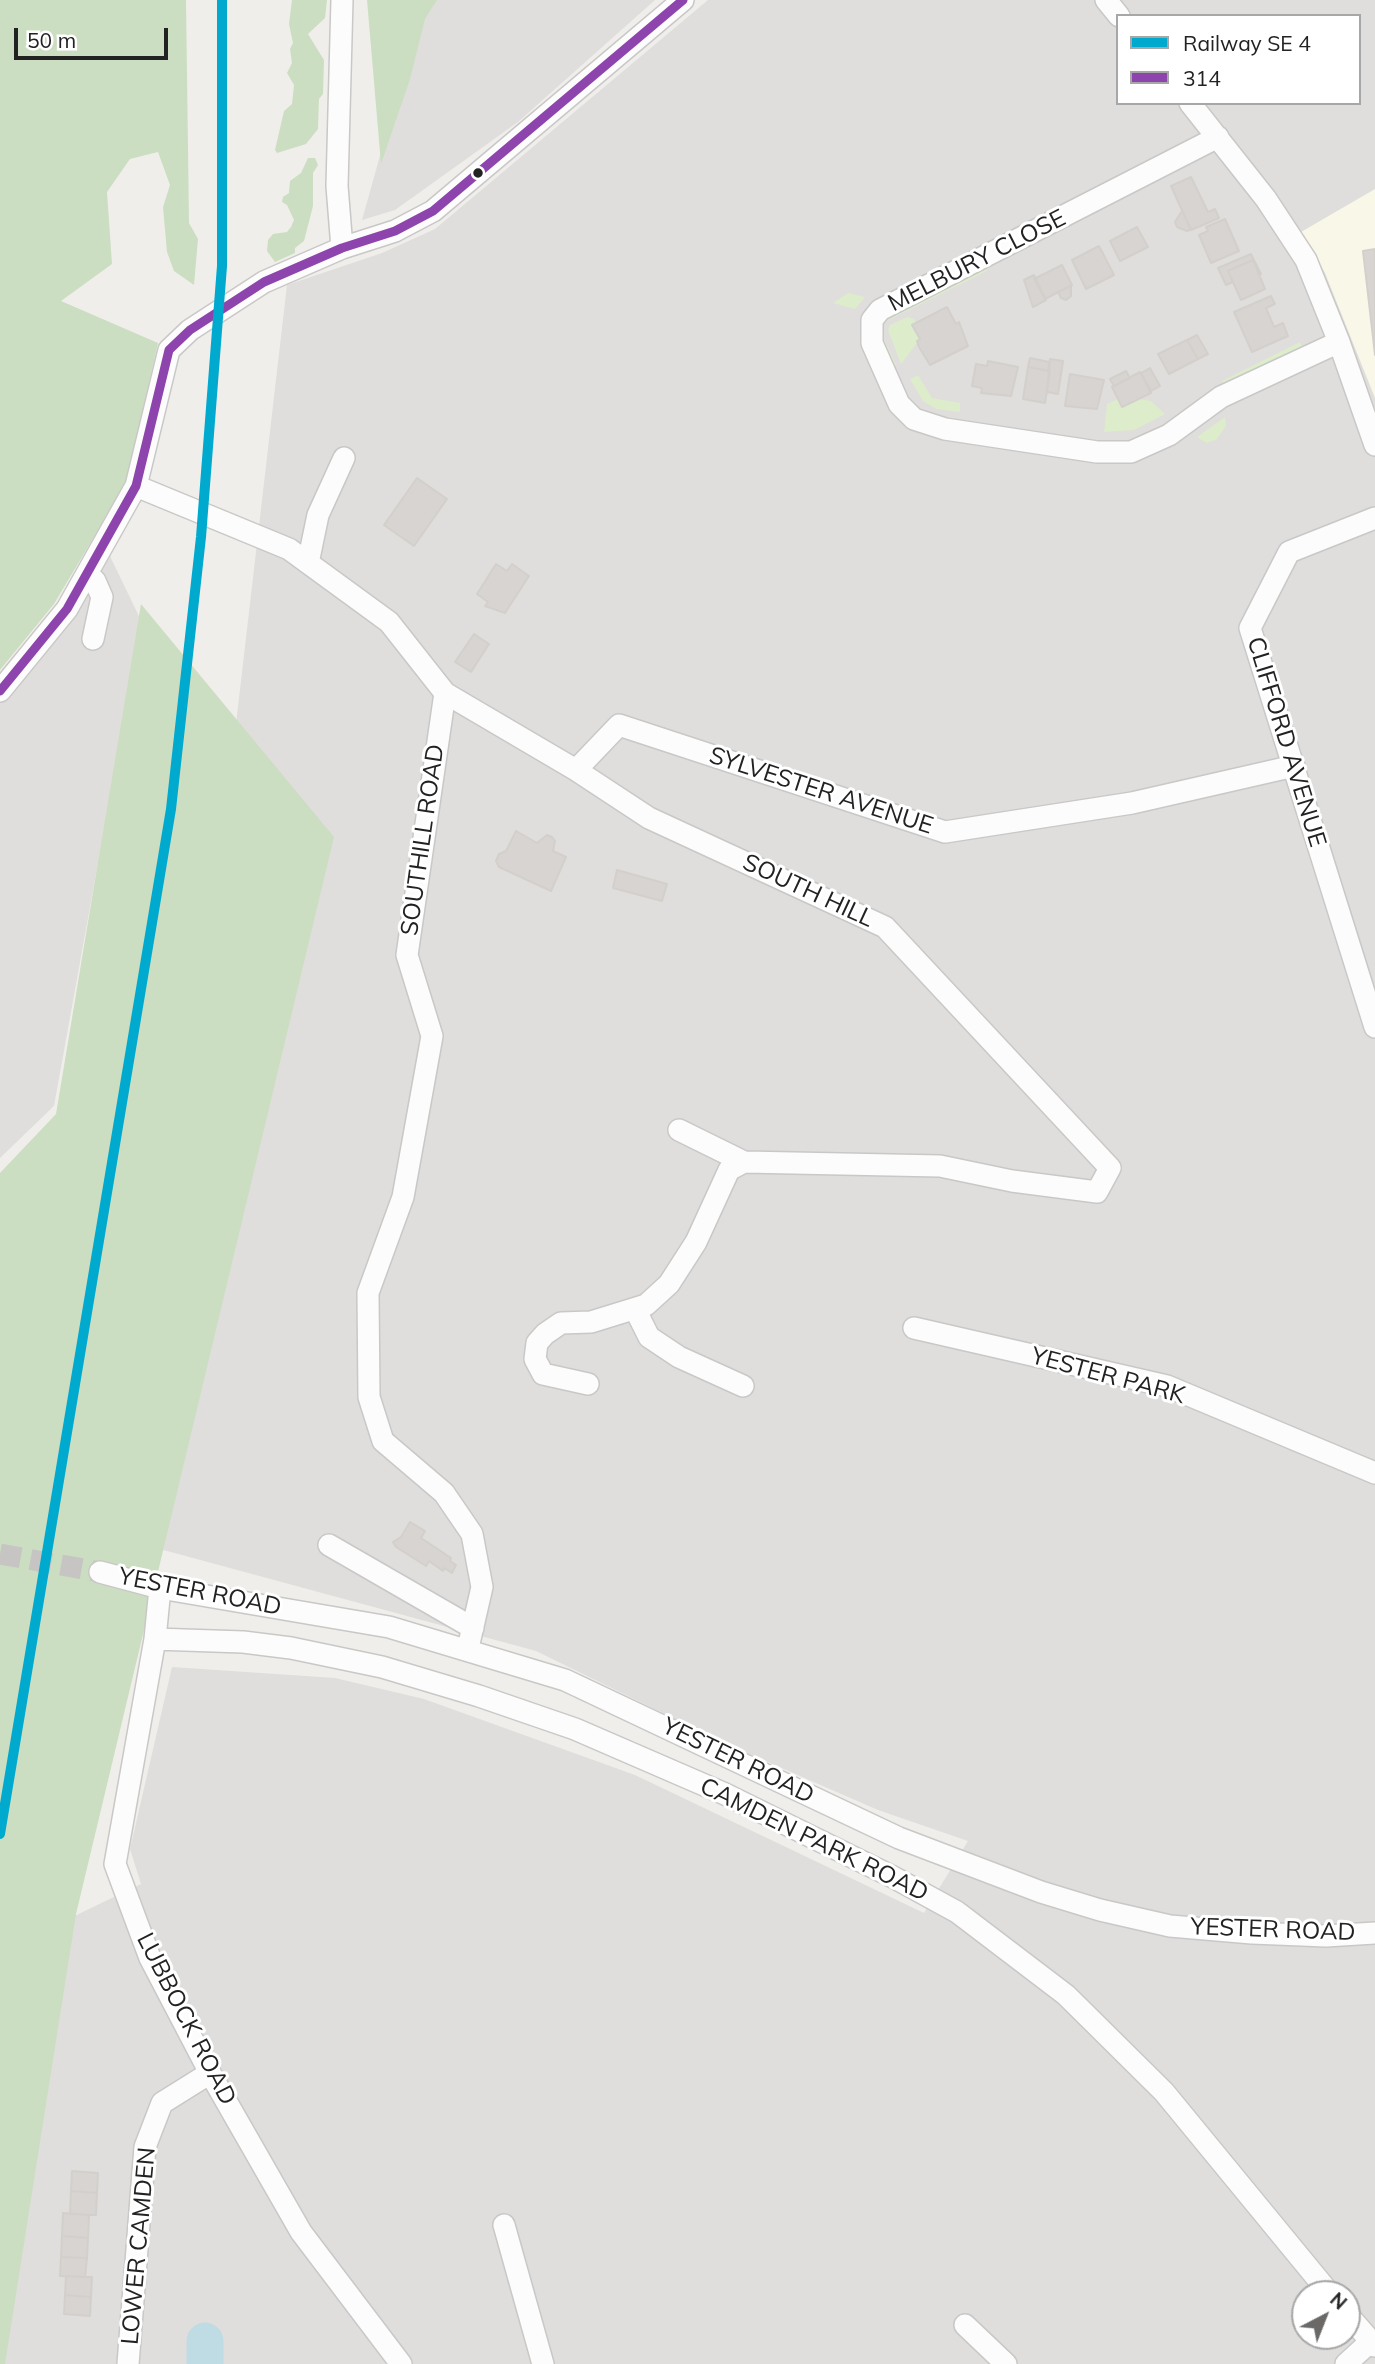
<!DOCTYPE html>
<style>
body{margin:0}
#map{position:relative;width:1375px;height:2364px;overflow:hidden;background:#f0eeeb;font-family:Mulish,sans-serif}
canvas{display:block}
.legend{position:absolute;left:1116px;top:14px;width:245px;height:91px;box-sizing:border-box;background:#fff;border:2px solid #a7a7a7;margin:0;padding:9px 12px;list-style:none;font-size:21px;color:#222}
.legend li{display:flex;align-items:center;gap:14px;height:35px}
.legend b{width:35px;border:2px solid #a7a7a7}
.north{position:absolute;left:1291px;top:2280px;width:70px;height:70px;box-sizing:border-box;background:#fff;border:2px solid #a7a7a7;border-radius:50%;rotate:42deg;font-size:19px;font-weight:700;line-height:28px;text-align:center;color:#222}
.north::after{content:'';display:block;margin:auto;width:24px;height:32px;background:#6a6968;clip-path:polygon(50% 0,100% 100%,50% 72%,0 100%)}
.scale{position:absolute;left:14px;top:28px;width:154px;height:32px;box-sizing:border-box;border:4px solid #222;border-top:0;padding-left:9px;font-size:21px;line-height:24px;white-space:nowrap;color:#222;-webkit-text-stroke:5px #fff;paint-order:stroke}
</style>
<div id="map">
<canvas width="1375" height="2364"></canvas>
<ul class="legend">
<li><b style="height:9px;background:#00a9ce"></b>Railway SE 4</li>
<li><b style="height:9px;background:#8e44ad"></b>314</li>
</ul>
<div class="north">N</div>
<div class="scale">50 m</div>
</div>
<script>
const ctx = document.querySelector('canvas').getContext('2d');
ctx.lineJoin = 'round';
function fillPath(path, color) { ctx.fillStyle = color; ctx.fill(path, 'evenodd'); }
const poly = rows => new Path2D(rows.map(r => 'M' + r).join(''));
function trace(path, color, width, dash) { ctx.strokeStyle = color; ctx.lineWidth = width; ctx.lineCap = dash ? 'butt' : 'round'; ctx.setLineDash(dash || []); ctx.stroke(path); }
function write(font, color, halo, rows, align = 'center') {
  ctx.font = font + ' Mulish,sans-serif'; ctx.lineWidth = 6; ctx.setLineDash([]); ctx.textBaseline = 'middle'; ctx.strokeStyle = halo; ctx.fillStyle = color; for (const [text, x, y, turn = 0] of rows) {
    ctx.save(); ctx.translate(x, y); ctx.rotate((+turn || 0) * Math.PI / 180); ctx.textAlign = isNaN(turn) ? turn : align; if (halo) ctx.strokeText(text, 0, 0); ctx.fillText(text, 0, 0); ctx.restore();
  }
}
fillPath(poly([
 [413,0,655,0,518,122,395,210,362,220,415,31],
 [708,0,1375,0,1375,2364,0,2364,62,1922,141,1884,130,1849,172,1667,335,1678,424,1699,635,1775,924,1913,968,1841,878,1810,724,1743,536,1651,134,1542,186,1154,287,285,382,253,435,229],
 [1118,16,1359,16,1359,103,1118,103],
 [1305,2294,1347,2294,1347,2336,1305,2336],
 [109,554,149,637,107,813,54,1106,0,1158,0,703,20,683]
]), '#dfdedc');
fillPath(poly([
 [1375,189,1375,398,1325,273,1301,232]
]), '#f8f7e8');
fillPath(poly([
 [985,267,987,271,885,322,881,333,896,365,893,367,878,336,883,319],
 [848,293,865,297,855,309,833,303],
 [907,317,914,319,916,323,913,325,920,339,901,364,888,330,890,325],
 [1300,342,1302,347,1224,385,1222,381],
 [918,375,932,398,960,403,960,412,936,409,923,401,910,379],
 [1118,399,1123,407,1139,399,1151,401,1165,414,1134,430,1104,432,1107,404],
 [1225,417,1226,426,1216,440,1206,443,1197,437]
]), '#ddeccb');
fillPath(poly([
 [0,0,186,0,189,223,198,239,194,285,174,271,167,252,163,207,170,185,158,152,130,159,107,192,112,264,61,301,158,343,126,483,54,604,0,670],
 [292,0,327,0,325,18,308,34,324,60,323,94,319,99,318,129,306,144,277,153,275,150,284,111,292,104,294,85,287,73,292,63,290,49,293,43,289,24],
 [367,0,437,0,425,19,410,79,381,164],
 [308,158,315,158,318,165,313,173,313,206,304,241,295,248,295,253,275,262,267,251,268,240,273,234,287,232,291,227,294,220,287,205,282,202,283,197,289,193,290,181,301,173],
 [141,604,334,837,76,1914,5,2364,0,2364,0,1173,56,1114]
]), '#cbdec1');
trace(poly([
 [205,2341,205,2364]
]), '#bfdbe3', 37);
const building = poly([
 [1191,177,1208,212,1215,209,1219,218,1191,230,1171,186,1191,177],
 [1182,211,1191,229,1187,231,1177,227,1175,222,1182,211],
 [1225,219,1239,251,1211,263,1199,235,1208,231,1206,227,1225,219],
 [1137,227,1148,247,1120,261,1110,241,1137,227],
 [1099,246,1114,275,1086,289,1072,260,1099,246],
 [1375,249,1375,355,1363,251,1375,249],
 [1251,254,1261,274,1253,260,1228,271,1233,282,1226,285,1218,268,1251,254],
 [1253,260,1265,289,1241,300,1228,271,1253,260],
 [1062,265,1072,285,1045,299,1034,279,1062,265],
 [1034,275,1046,300,1033,307,1024,280,1034,275],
 [1071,286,1071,296,1066,300,1061,298,1058,292,1071,286],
 [1271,296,1275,304,1266,308,1274,327,1283,323,1288,336,1252,352,1234,312,1271,296],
 [947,307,956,324,959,322,968,346,930,365,919,347,917,341,920,339,912,325,947,307],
 [1197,335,1208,354,1198,359,1187,340,1197,335],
 [1187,340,1198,359,1169,374,1158,354,1187,340],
 [1030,358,1049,362,1048,371,1028,367,1030,358],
 [1050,359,1063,361,1058,394,1047,392,1050,359],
 [988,361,1018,367,1011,396,981,393,982,388,972,386,976,364,987,366,988,361],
 [1028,367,1050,371,1045,403,1023,399,1028,367],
 [1150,368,1160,386,1151,391,1141,373,1150,368],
 [1126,371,1130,378,1114,386,1110,379,1126,371],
 [1140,372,1151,393,1122,407,1112,387,1140,372],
 [1070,374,1104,380,1097,409,1065,406,1070,374],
 [417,478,447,499,414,546,384,525,417,478],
 [496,564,507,571,512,564,529,576,505,613,485,606,488,602,477,594,496,564],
 [474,634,489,644,471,672,455,662,474,634],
 [516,831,537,843,547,835,552,837,555,841,553,851,566,857,551,891,499,867,496,861,499,854,506,851,516,831],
 [617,870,667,884,662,901,613,888,617,870],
 [410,1522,425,1531,421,1538,451,1558,450,1561,456,1565,452,1573,444,1568,443,1571,429,1561,426,1566,396,1547,393,1542,401,1537,410,1522],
 [72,2171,98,2173,97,2193,71,2191,72,2171],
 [71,2191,97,2193,96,2215,70,2214,71,2191],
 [63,2213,89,2215,88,2238,62,2236,63,2213],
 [62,2236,88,2238,87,2258,61,2257,62,2236],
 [61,2257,87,2258,85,2277,60,2276,61,2257],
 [66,2276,92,2277,91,2297,65,2295,66,2276],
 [65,2295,91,2297,90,2316,64,2314,65,2295]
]);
fillPath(building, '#d7d4d2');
trace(building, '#d3d0cc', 2);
trace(poly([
 [0,1554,100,1572]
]), '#c7c5c3', 21, [21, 10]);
const minor = poly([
 [342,0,337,186,342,248],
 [1106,0,1119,16],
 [1190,103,1266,199,1306,260,1339,342,1375,445],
 [1218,137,880,310,872,320,872,343,899,404,914,419,945,429,1097,452,1131,452,1169,435,1221,397,1339,342],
 [136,486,289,549,389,622,445,693,407,955,432,1036,403,1197,368,1293,369,1397,383,1441,444,1493,472,1534,482,1587,468,1648],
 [1375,518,1289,552,1250,628,1375,1027],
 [308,563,318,515,344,458],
 [87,574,95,581,102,597,93,639],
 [0,691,67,609,136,486,169,350,190,330,264,282,342,248,395,231,433,211,683,0],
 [445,693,576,770,649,818,885,927,1110,1168,1097,1192,1012,1181,940,1166,744,1162,729,1170,696,1242,669,1284,646,1305,591,1322,561,1323,545,1334,537,1343,535,1359,543,1374,588,1384],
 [576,770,619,725,945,832,1132,803,1294,766],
 [679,1130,744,1162],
 [635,1309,649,1337,679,1357,743,1386],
 [914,1328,1167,1386,1375,1473],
 [329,1545,473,1628],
 [100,1572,160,1588,389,1627,565,1680,899,1838,1041,1892,1100,1910,1170,1926,1252,1933,1326,1936,1375,1933],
 [160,1588,155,1639,115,1864,150,1958,210,2073,301,2232,401,2364],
 [155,1639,243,1642,291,1648,382,1667,479,1696,575,1729,725,1794,893,1877,957,1912,1066,1995,1164,2092,1330,2294],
 [504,2225,543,2364],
 [1347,2314,1375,2346],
 [965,2325,1006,2364],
 [128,2364,145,2147,162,2103,210,2073],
 [1346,2364,1370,2342]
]);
trace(minor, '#c9c8c7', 24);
trace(minor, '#fdfcfc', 21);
trace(poly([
 [0,691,67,609,136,486,169,350,190,330,264,282,342,248,395,231,433,211,683,0]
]), '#8e44ad', 9);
trace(poly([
 [0,1834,171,809,201,537,222,266,222,0]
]), '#00a9ce', 10);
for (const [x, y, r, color] of [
 [478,173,6,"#222"]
]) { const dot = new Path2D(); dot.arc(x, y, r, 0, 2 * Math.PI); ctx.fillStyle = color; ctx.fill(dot); trace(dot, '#fff', 2.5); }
write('24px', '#222', '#fff', [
 ["MELBURY CLOSE",977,261,-27],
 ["CLIFFORD AVENUE",1286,742,73],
 ["SYLVESTER AVENUE",821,791,18],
 ["SOUTHILL ROAD",423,840,-82],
 ["SOUTH HILL",808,891,25],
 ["YESTER PARK",1108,1376,15],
 ["YESTER ROAD",200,1592,11],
 ["YESTER ROAD",738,1761,26],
 ["CAMDEN PARK ROAD",814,1840,26],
 ["YESTER ROAD",1273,1930,2],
 ["LUBBOCK ROAD",186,2019,63],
 ["LOWER CAMDEN",139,2246,-85]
]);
</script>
